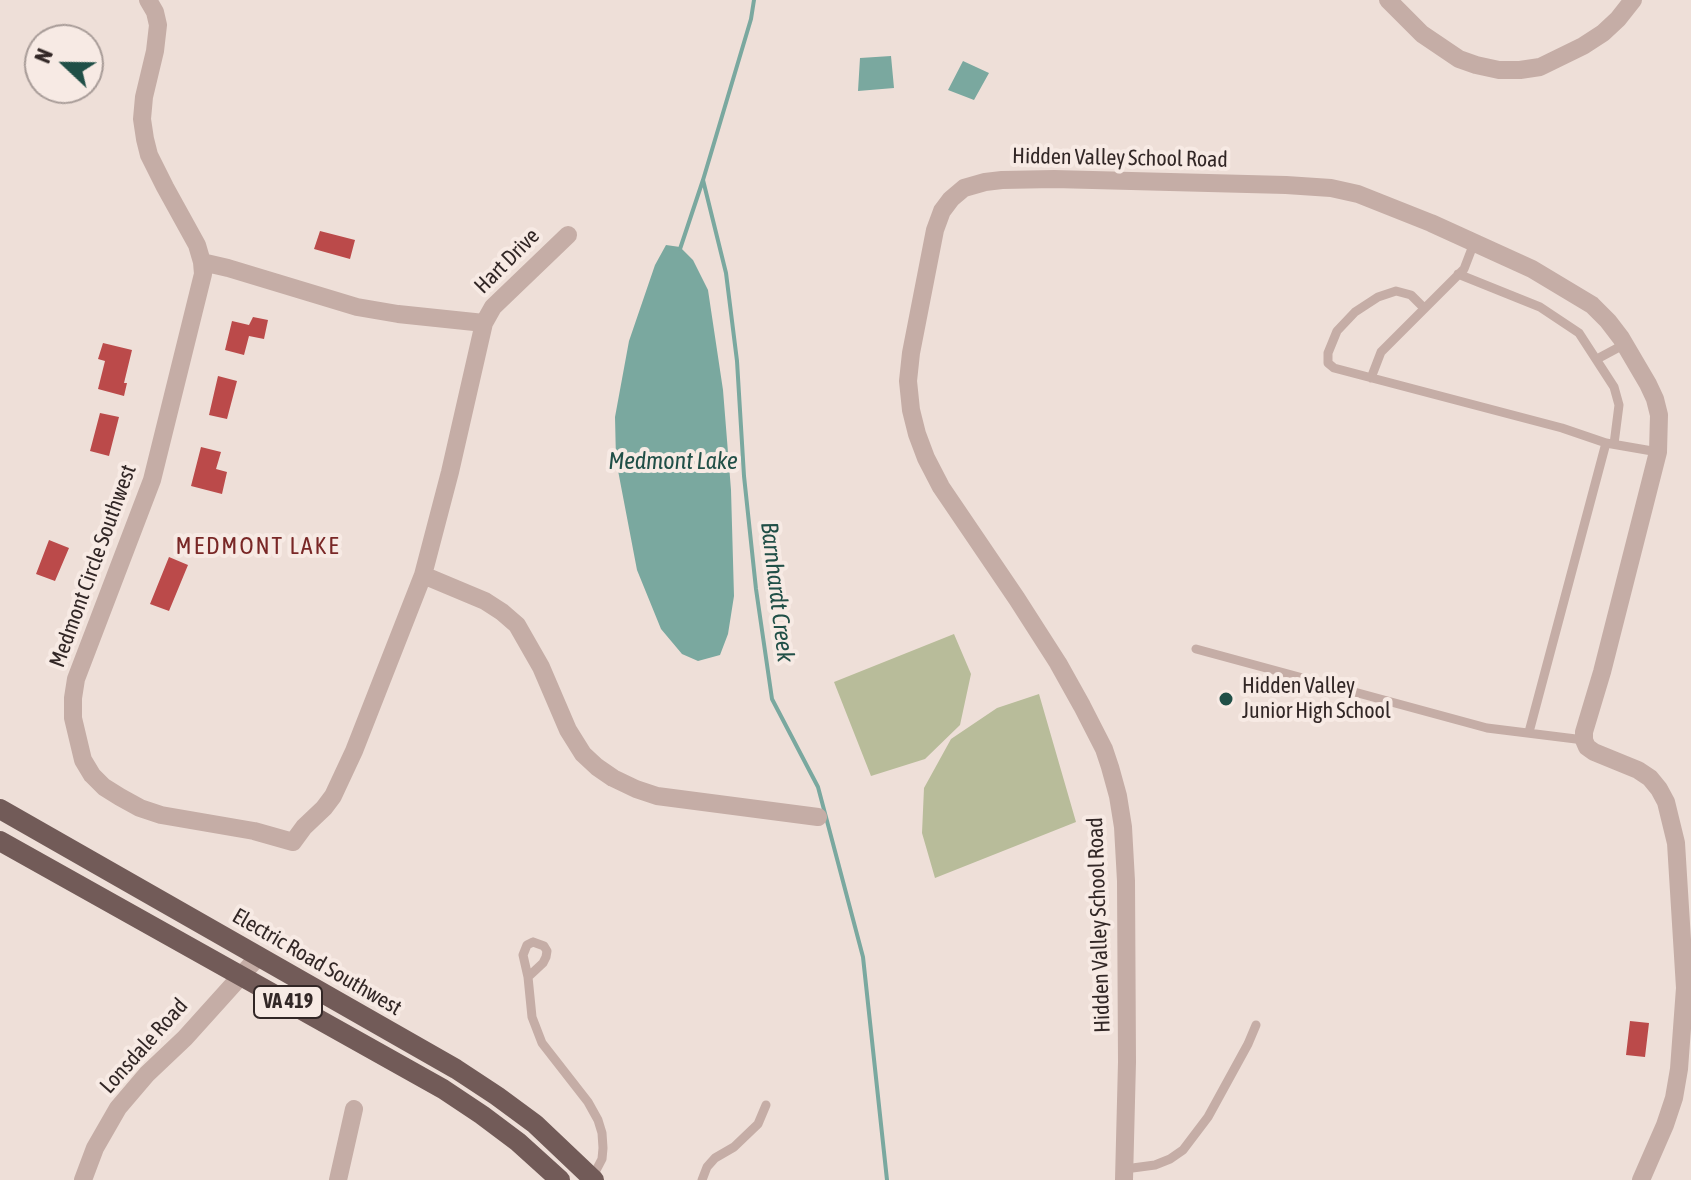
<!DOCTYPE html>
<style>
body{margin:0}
#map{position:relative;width:1691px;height:1180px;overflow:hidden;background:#eedfd8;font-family:"Asap Condensed",sans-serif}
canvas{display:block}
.north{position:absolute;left:24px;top:24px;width:80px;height:80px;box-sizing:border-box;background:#f7eae4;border:2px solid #a89c98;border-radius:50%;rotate:292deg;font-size:22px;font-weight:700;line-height:32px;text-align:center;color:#322726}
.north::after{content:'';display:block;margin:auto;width:28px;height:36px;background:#204f47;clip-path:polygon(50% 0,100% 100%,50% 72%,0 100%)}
</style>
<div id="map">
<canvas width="1691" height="1180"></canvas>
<div class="north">N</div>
</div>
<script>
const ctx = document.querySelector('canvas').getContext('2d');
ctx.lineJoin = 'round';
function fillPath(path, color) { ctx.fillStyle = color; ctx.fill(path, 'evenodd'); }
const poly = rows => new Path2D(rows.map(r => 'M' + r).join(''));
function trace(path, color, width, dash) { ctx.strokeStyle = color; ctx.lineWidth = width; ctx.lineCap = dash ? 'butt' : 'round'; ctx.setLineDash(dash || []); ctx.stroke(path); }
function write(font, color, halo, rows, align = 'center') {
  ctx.font = font + ' "Asap Condensed",sans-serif'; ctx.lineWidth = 8; ctx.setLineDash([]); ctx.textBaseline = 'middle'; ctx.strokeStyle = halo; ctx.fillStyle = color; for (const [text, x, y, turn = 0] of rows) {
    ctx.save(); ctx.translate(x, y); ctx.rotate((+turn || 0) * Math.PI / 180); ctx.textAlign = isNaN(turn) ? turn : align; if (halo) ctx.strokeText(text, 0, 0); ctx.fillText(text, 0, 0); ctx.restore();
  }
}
fillPath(poly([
 [954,634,971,674,960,725,925,759,871,776,834,682],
 [1039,694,1076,822,935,878,922,833,924,788,951,739,997,708]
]), '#b8bc9a');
fillPath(poly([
 [891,56,894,88,858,91,860,58],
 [963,61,989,73,974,100,948,90],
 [666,245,680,247,693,260,708,290,723,390,731,490,734,596,728,634,720,655,698,661,682,654,661,629,637,570,616,460,615,417,629,341,655,265]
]), '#7aa89f');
trace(poly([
 [703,180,726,273,737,361,744,476,756,589,772,699,818,787,863,957,887,1180],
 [680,249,703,180,751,19,754,0]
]), '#7aa89f', 4);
fillPath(poly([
 [320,231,355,240,350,259,314,249],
 [253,317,268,320,264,339,249,336,244,355,225,350,232,321,249,325],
 [103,343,132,350,124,383,127,383,124,396,98,389,105,361,98,359],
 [218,376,237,381,227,419,209,415],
 [100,413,119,417,109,456,90,451],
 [201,447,221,452,216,469,227,472,222,494,191,486],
 [49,540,69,548,55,581,36,574],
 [169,557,188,565,169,611,150,604],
 [1630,1021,1649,1023,1645,1057,1626,1055]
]), '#bb4a4a');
trace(poly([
 [1458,274,1540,307,1579,333,1614,387,1619,405,1614,444],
 [1424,308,1411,295,1396,291,1378,297,1355,312,1337,331,1328,353,1328,363,1334,368,1562,428,1606,443,1658,452],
 [1597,359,1625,344],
 [1371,378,1381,352,1464,269,1474,243],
 [1196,649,1487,728,1584,740],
 [1529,732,1606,443],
 [533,942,544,946,547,951,546,957,543,963,528,977,523,955,527,945,533,942],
 [528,977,532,1017,542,1043,588,1102,598,1120,602,1133,603,1148,602,1159,592,1178],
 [1125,1169,1155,1165,1170,1159,1183,1150,1208,1117,1248,1044,1256,1025],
 [702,1180,707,1167,715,1158,734,1147,758,1124,766,1105]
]), '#c5ada6', 9);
trace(poly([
 [148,0,155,12,158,25,155,51,144,97,142,119,145,139,149,155,165,187,197,245,202,262,203,274,152,480,76,679,73,698,73,718,83,760,92,775,104,787,120,797,140,808,161,815,254,831,293,842,304,827,324,808,333,796,354,751,423,575,450,472,484,323,493,307,568,235],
 [1388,0,1422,34,1459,59,1476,65,1499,70,1520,70,1540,67,1583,46,1603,33,1618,19,1633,0],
 [202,262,228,268,357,307,398,314,484,323],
 [423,575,485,601,502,612,517,625,541,667,568,730,583,754,597,767,613,778,636,789,657,796,818,817],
 [83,1180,95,1148,118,1108,147,1074,185,1038,258,957],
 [338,1180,354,1109],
 [1124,1180,1127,1062,1126,881,1123,827,1118,796,1110,767,1104,749,1082,706,1058,663,1017,599,941,487,926,458,917,434,911,410,908,381,911,353,935,230,942,211,951,199,964,188,985,182,1002,180,1054,179,1286,185,1331,188,1358,194,1431,223,1532,269,1592,305,1608,321,1621,338,1648,384,1655,399,1659,415,1658,452,1602,672,1584,732,1584,740,1587,747,1594,752,1638,770,1650,778,1659,789,1666,802,1676,843,1685,988,1679,1069,1674,1098,1665,1125,1641,1180]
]), '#c5ada6', 18);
trace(poly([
 [0,809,456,1069,497,1096,535,1124,594,1180],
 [0,841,443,1089,482,1115,518,1142,560,1180]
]), '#725b58', 20);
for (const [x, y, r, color] of [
 [1226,699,8,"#204f47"]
]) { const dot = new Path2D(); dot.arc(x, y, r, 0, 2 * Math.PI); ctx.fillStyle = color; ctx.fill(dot); trace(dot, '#f7eae4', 3); }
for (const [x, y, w] of [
 [288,1002,68]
]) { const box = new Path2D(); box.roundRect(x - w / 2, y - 16, w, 32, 6); ctx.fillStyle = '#f7eae4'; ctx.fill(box); trace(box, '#322726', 2); }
write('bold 20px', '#322726', null, [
 ["VA 419",288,1002]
]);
write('22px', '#322726', '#f7eae4', [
 ["Hidden Valley School Road",1120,158,1],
 ["Hart Drive",507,261,-45],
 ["Medmont Circle Southwest",93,566,-70],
 ["Hidden Valley School Road",1099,925,-92],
 ["Electric Road Southwest",317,962,30],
 ["Lonsdale Road",144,1046,-48]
]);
write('22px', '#322726', '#f7eae4', [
 ["Hidden Valley",1242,686],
 ["Junior High School",1242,711]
], 'left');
write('italic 24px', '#204f47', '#f7eae4', [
 ["Medmont Lake",673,461],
 ["Barnhardt Creek",777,592,83]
]);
ctx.letterSpacing = '2px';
write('24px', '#792726', '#f7eae4', [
 ["MEDMONT LAKE",258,546]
]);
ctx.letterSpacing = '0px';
</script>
